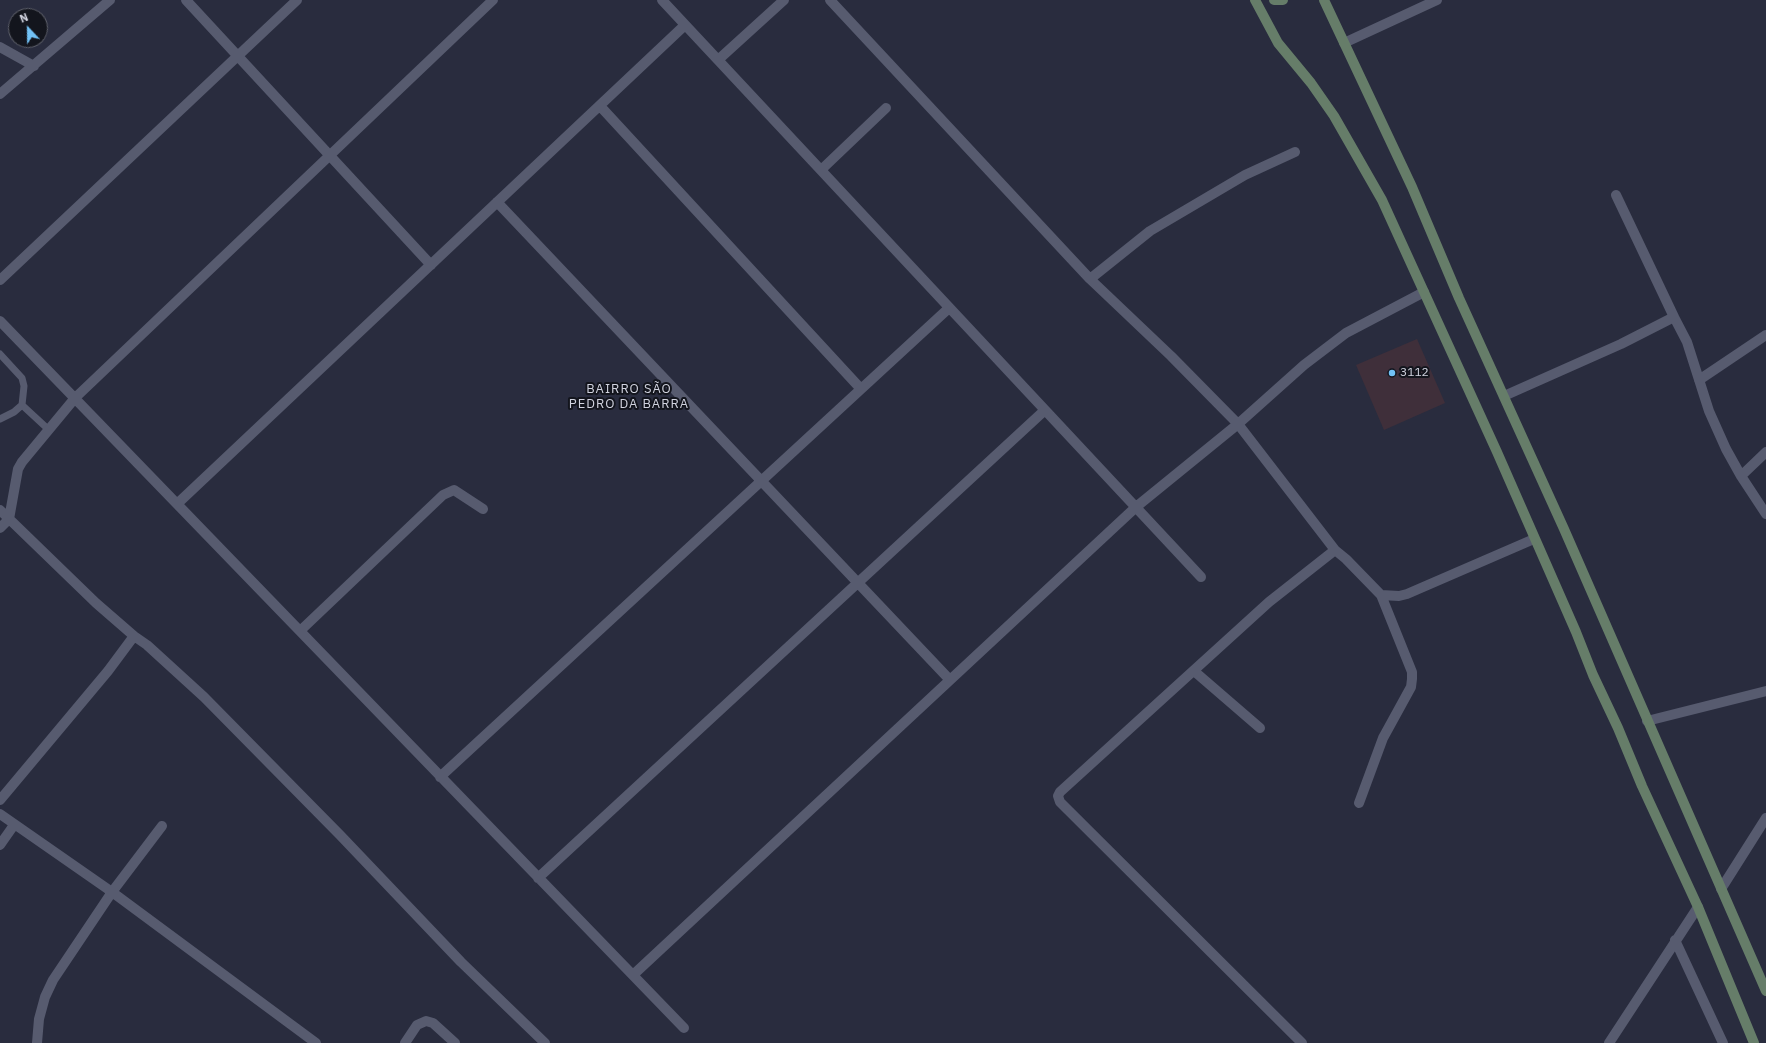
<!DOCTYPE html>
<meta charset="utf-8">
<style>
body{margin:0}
#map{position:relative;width:1766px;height:1043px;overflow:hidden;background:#292c3e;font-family:"IBM Plex Sans",sans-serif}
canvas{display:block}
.north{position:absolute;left:8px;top:8px;width:40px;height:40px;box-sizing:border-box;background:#13151d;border:1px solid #5f616b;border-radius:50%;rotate:338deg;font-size:11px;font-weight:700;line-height:16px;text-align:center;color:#d1d3df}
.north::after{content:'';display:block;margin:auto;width:14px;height:18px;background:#71c1f5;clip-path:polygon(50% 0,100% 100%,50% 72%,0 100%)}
</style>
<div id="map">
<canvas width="1766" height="1043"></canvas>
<div class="north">N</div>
</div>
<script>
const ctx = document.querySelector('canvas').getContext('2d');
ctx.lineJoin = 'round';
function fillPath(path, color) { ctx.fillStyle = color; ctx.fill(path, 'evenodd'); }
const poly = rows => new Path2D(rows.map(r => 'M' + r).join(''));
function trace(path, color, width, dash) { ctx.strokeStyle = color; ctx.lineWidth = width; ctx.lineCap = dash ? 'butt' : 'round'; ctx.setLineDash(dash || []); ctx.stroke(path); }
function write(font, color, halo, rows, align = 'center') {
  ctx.font = font + ' "IBM Plex Sans",sans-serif'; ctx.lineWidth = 4; ctx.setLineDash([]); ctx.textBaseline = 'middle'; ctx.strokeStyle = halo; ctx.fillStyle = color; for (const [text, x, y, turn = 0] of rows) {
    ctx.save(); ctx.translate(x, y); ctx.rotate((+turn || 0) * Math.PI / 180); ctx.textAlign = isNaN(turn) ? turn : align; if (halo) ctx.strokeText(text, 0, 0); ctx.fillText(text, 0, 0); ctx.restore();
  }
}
fillPath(poly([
 [1417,339,1445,403,1384,430,1356,365]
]), '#3f2f3a');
trace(poly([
 [0,354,22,378,24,386,22,405],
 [0,419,14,412,22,405,49,430]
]), '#575b6f', 7);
trace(poly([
 [186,0,431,265],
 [662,0,1201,577],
 [830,0,1090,279,1171,356,1238,424,1335,550,1346,559,1381,595,1399,596,1407,594,1534,539],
 [1344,43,1437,0],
 [0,47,34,66],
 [718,60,784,0],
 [0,94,110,0],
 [600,106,861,389],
 [821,170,886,108],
 [1616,195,1674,317],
 [497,202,950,680],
 [1090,279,1150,231,1245,175,1295,152],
 [0,280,297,0],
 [0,321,684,1028],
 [1699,380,1766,335],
 [1504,396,1621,344,1674,317,1687,342,1709,411,1726,449,1741,476,1766,514],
 [1741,476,1766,452],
 [177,504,685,25],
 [0,510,96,603,134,636,108,671,0,800],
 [0,528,9,519,18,469,22,462,75,398,493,0],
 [300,631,443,495,454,490,483,509],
 [134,636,147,645,204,697,340,835,461,962,545,1043],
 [1194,671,1260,728],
 [1647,721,1766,691],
 [440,777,949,308],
 [1359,803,1383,738,1411,687,1412,679,1412,672,1381,595],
 [0,814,112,892,316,1043],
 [0,845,14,825],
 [538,878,1045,410],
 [1721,889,1766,818],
 [1675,940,1723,1043],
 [633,975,1136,507,1238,424,1304,365,1346,333,1424,292],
 [37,1043,39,1019,45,997,53,980,112,892,162,826],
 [405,1043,417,1025,426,1021,433,1023,455,1043],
 [1302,1043,1060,802,1058,796,1060,792,1269,602,1335,550],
 [1609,1043,1698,907]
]), '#575b6f', 10);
trace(poly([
 [1255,0,1278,43,1311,83,1334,116,1382,200,1497,452,1576,632,1593,675,1618,728,1642,786,1698,907,1754,1043],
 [1274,0,1283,0],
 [1324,0,1412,187,1459,298,1564,529,1766,991]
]), '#667d69', 10);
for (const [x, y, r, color] of [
 [1392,373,4,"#71c1f5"]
]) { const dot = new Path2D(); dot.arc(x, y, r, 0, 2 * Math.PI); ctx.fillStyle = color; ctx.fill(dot); trace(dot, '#13151d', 1.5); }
write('12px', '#d1d3df', '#13151d', [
 ["3112",1400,373]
], 'left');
ctx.letterSpacing = '1px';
write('13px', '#d1d3df', '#13151d', [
 ["BAIRRO SÃO",629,389],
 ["PEDRO DA BARRA",629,404]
]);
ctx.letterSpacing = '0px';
</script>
